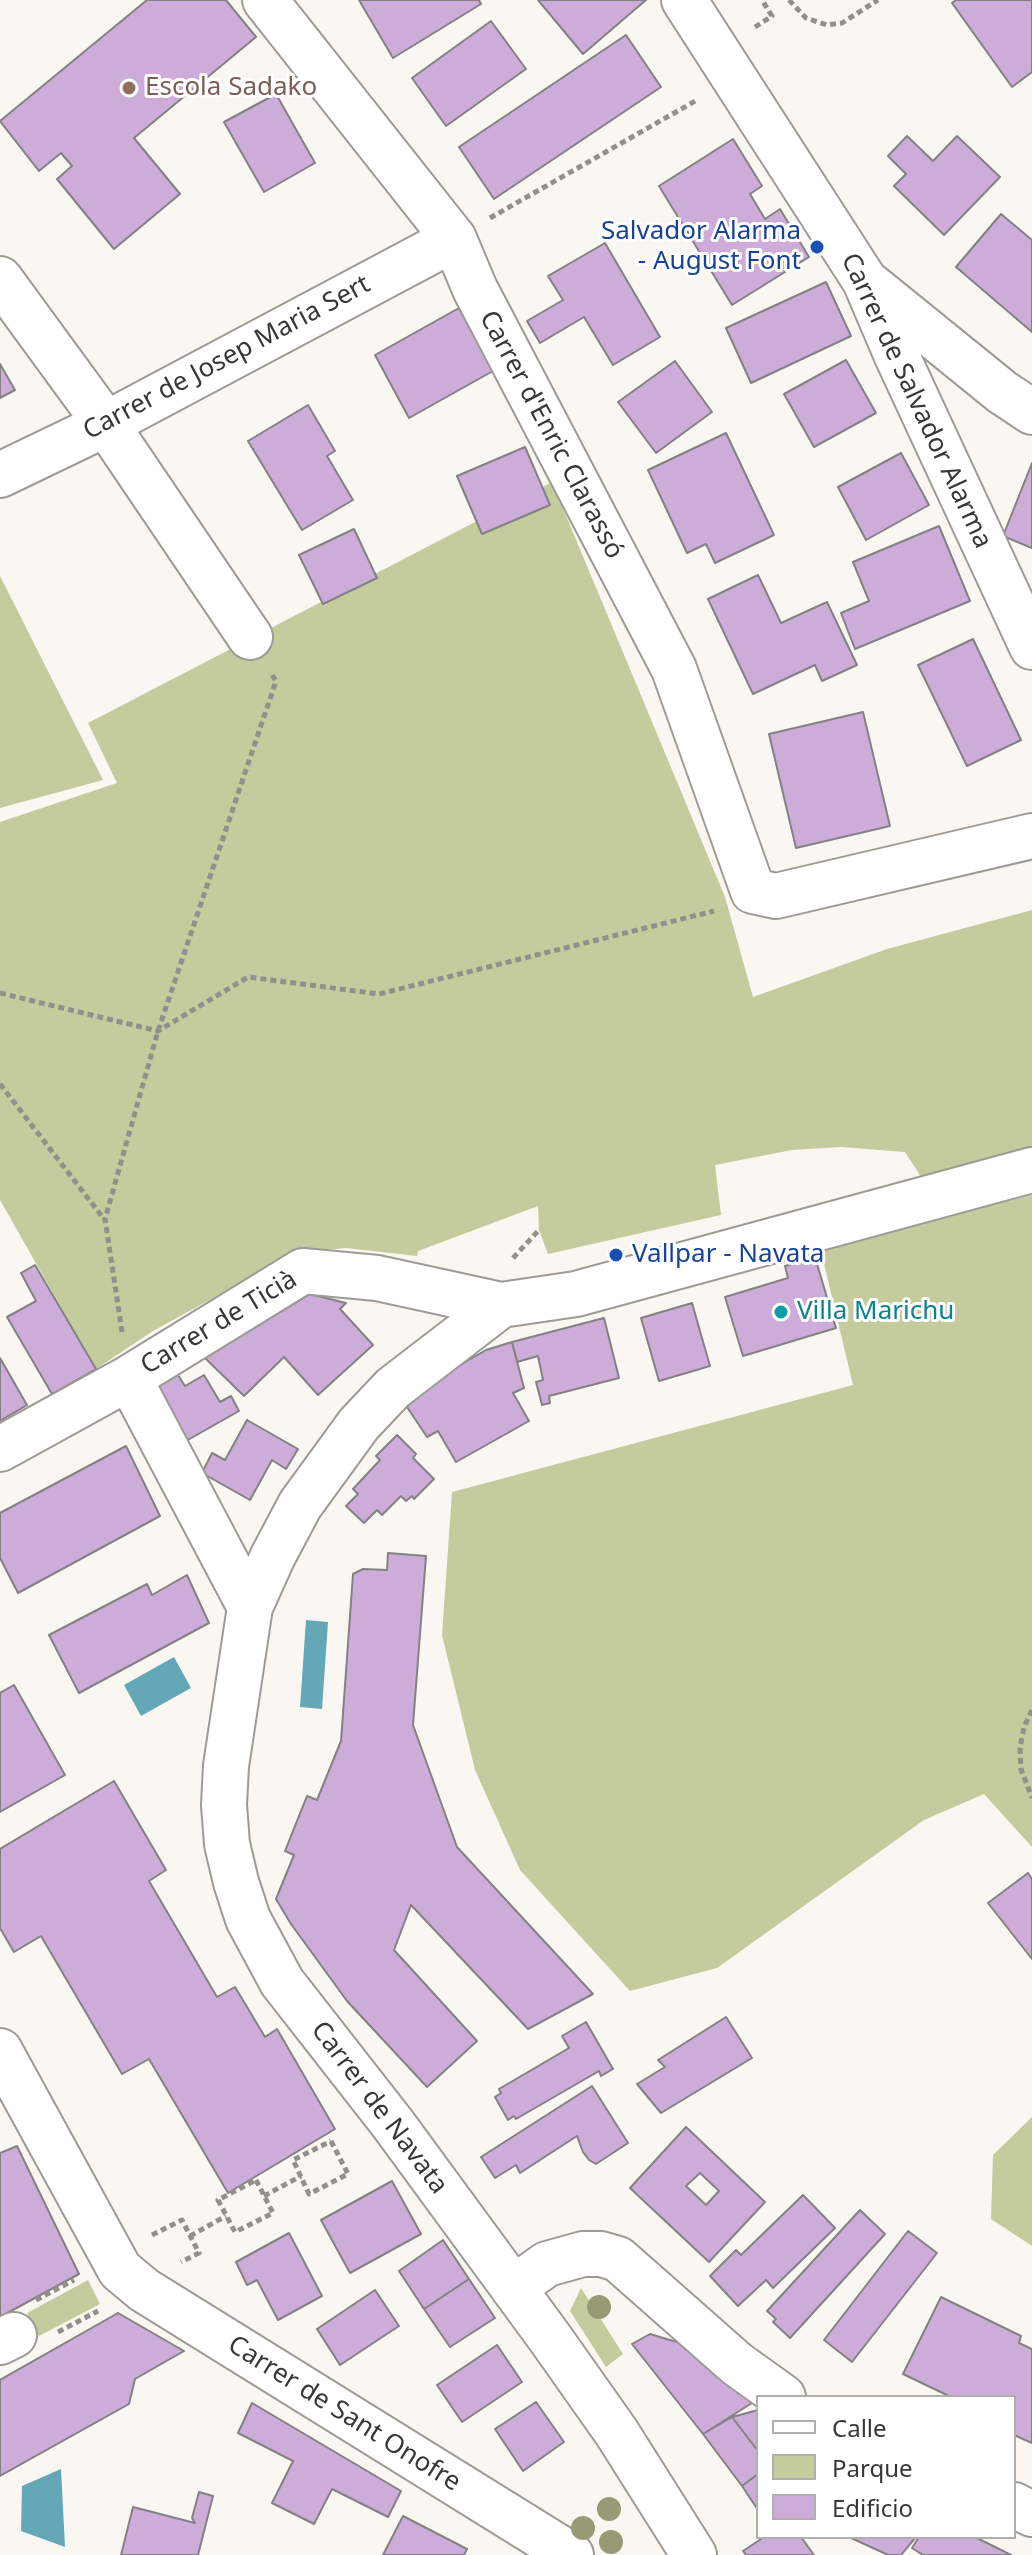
<!DOCTYPE html>
<meta charset="utf-8">
<style>
body{margin:0}
#map{position:relative;width:1032px;height:2555px;overflow:hidden;background:#faf7f2;font-family:"Noto Sans",sans-serif}
canvas{display:block}
.legend{position:absolute;left:756px;top:2395px;width:260px;height:144px;box-sizing:border-box;background:#fff;border:2px solid #afafae;margin:0;padding:10px 14px;list-style:none;font-size:24px;color:#383735}
.legend li{display:flex;align-items:center;gap:16px;height:40px}
.legend b{width:40px;border:2px solid #afafae}
</style>
<div id="map">
<canvas width="1032" height="2555"></canvas>
<ul class="legend">
<li><b style="height:10px;background:#fff"></b>Calle</li>
<li><b style="height:22px;background:#c4cb9d"></b>Parque</li>
<li><b style="height:22px;background:#cdacd9"></b>Edificio</li>
</ul>
</div>
<script>
const ctx = document.querySelector('canvas').getContext('2d');
ctx.lineJoin = 'round';
function fillPath(path, color) { ctx.fillStyle = color; ctx.fill(path, 'evenodd'); }
const poly = rows => new Path2D(rows.map(r => 'M' + r).join(''));
function trace(path, color, width, dash) { ctx.strokeStyle = color; ctx.lineWidth = width; ctx.lineCap = dash ? 'butt' : 'round'; ctx.setLineDash(dash || []); ctx.stroke(path); }
function write(font, color, halo, rows, align = 'center') {
  ctx.font = font + ' "Noto Sans",sans-serif'; ctx.lineWidth = 6; ctx.setLineDash([]); ctx.textBaseline = 'middle'; ctx.strokeStyle = halo; ctx.fillStyle = color; for (const [text, x, y, turn = 0] of rows) {
    ctx.save(); ctx.translate(x, y); ctx.rotate((+turn || 0) * Math.PI / 180); ctx.textAlign = isNaN(turn) ? turn : align; if (halo) ctx.strokeText(text, 0, 0); ctx.fillText(text, 0, 0); ctx.restore();
  }
}
fillPath(poly([
 [552,482,725,897,753,997,887,949,1032,910,1032,1156,923,1180,905,1152,841,1147,792,1150,715,1165,721,1215,548,1254,539,1230,538,1206,418,1251,417,1256,346,1248,304,1252,264,1270,153,1331,96,1369,0,1200,0,822,117,783,88,723],
 [0,576,103,780,0,808],
 [1032,1195,1032,1847,984,1794,924,1820,717,1968,630,1991,520,1870,475,1770,442,1635,452,1492,853,1385,820,1247],
 [1032,2117,1032,2246,991,2219,993,2155],
 [88,2280,100,2304,39,2336,27,2313],
 [581,2288,623,2354,606,2367,570,2311]
]), '#c4cb9d');
fillPath(poly([
 [306,1620,328,1622,322,1709,300,1707],
 [174,1657,191,1688,141,1716,124,1685],
 [61,2469,65,2547,21,2531,22,2486]
]), '#64a8b8');
const building = poly([
 [147,0,226,0,256,37,134,138,180,194,114,249,57,179,72,166,61,153,39,171,0,121,147,0],
 [359,0,479,0,481,4,393,58,359,0],
 [538,0,646,0,583,54,538,0],
 [956,0,1032,0,1032,72,1012,87,952,3,956,0],
 [491,21,526,69,446,126,412,78,491,21],
 [626,35,661,87,494,199,459,147,626,35],
 [276,94,315,163,264,192,224,122,276,94],
 [907,136,933,161,957,136,1000,177,944,235,894,186,906,174,888,156,907,136],
 [733,139,762,186,750,194,765,219,780,209,809,257,732,305,659,186,733,139],
 [1001,214,1032,240,1032,332,956,267,1001,214],
 [605,243,660,337,613,365,584,317,540,343,527,321,563,300,548,276,605,243],
 [826,282,851,336,751,383,726,328,826,282],
 [459,308,493,371,409,418,375,355,459,308],
 [846,360,876,413,814,447,784,394,846,360],
 [675,361,712,412,656,453,618,402,675,361],
 [0,364,15,390,0,398,0,364],
 [308,405,335,451,327,456,353,500,302,530,248,441,308,405],
 [726,433,774,535,715,563,706,544,687,553,648,470,726,433],
 [525,447,550,505,482,534,457,476,525,447],
 [901,453,929,505,866,540,838,487,901,453],
 [1032,463,1032,548,1003,536,1032,463],
 [939,526,970,601,855,649,841,613,869,601,853,562,939,526],
 [354,529,377,578,323,604,299,555,354,529],
 [758,575,781,623,827,602,857,665,822,681,815,665,753,694,708,599,758,575],
 [973,639,1021,740,967,766,918,665,973,639],
 [863,712,890,826,796,848,769,734,863,712],
 [815,1257,836,1328,743,1356,725,1297,788,1278,785,1266,815,1257],
 [35,1265,96,1369,52,1394,7,1317,36,1301,21,1273,35,1265],
 [310,1294,346,1303,340,1309,373,1345,318,1395,284,1357,244,1396,205,1358,310,1294],
 [692,1303,710,1366,659,1381,641,1318,692,1303],
 [604,1318,619,1378,549,1396,550,1403,542,1405,536,1382,543,1380,538,1356,517,1362,512,1342,604,1318],
 [512,1342,524,1388,513,1393,529,1421,456,1462,438,1431,427,1437,405,1404,434,1380,486,1350,512,1342],
 [0,1358,27,1405,0,1421,0,1358],
 [178,1375,185,1386,204,1375,220,1402,231,1396,239,1411,186,1441,155,1388,178,1375],
 [247,1420,298,1449,286,1469,272,1460,250,1500,202,1473,212,1453,225,1460,247,1420],
 [397,1435,416,1454,413,1458,434,1479,414,1499,412,1496,406,1501,401,1496,382,1515,377,1510,364,1523,346,1506,358,1494,353,1489,380,1460,376,1456,397,1435],
 [126,1446,160,1516,18,1593,0,1558,0,1513,126,1446],
 [388,1553,426,1556,413,1725,457,1847,593,1994,528,2029,411,1905,394,1950,477,2041,427,2087,347,2001,291,1924,276,1899,294,1855,285,1851,307,1796,317,1800,341,1741,353,1574,363,1569,387,1570,388,1553],
 [187,1575,209,1623,79,1693,49,1635,147,1584,152,1595,187,1575],
 [14,1685,65,1775,0,1812,0,1693,14,1685],
 [114,1781,166,1870,149,1881,217,1997,235,1987,265,2037,277,2029,335,2129,228,2193,149,2059,122,2074,41,1936,14,1952,0,1928,0,1849,114,1781],
 [1028,1873,1032,1879,1032,1959,988,1903,1028,1873],
 [726,2017,752,2058,661,2113,637,2084,665,2067,658,2060,726,2017],
 [586,2022,613,2069,601,2076,599,2071,516,2119,514,2116,508,2120,495,2097,501,2093,499,2089,569,2048,562,2036,586,2022],
 [592,2086,628,2143,596,2164,589,2160,583,2152,577,2136,520,2173,516,2165,495,2178,481,2157,592,2086],
 [686,2127,765,2202,709,2262,630,2188,686,2127],
 [700,2173,719,2191,706,2205,686,2186,700,2173],
 [17,2146,79,2274,0,2317,0,2153,17,2146],
 [392,2181,421,2234,350,2273,321,2220,392,2181],
 [803,2195,835,2228,773,2288,766,2280,738,2306,710,2276,736,2250,741,2255,803,2195],
 [860,2210,885,2234,790,2338,773,2322,776,2319,767,2311,860,2210],
 [908,2231,937,2253,852,2362,824,2340,908,2231],
 [289,2233,322,2296,278,2320,257,2280,247,2285,236,2262,289,2233],
 [443,2240,469,2279,424,2309,399,2271,443,2240],
 [469,2279,495,2318,450,2347,424,2309,469,2279],
 [375,2290,399,2326,340,2365,317,2329,375,2290],
 [941,2297,1021,2336,1019,2343,1032,2349,1032,2443,1014,2435,1014,2397,951,2397,903,2374,941,2297],
 [118,2313,184,2351,135,2379,129,2404,0,2476,0,2380,118,2313],
 [650,2334,690,2346,752,2403,703,2434,632,2344,650,2334],
 [497,2345,522,2382,462,2422,437,2385,497,2345],
 [536,2402,564,2442,523,2471,495,2429,536,2402],
 [252,2403,401,2491,388,2517,332,2489,314,2524,272,2503,293,2461,238,2433,252,2403],
 [758,2410,758,2451,732,2417,758,2410],
 [732,2417,758,2451,758,2474,742,2486,703,2434,732,2417],
 [758,2474,758,2510,742,2486,758,2474],
 [199,2492,213,2496,198,2555,121,2555,133,2507,195,2523,192,2518,199,2492],
 [403,2516,467,2549,464,2555,383,2555,403,2516],
 [764,2537,801,2537,814,2555,746,2555,743,2551,764,2537],
 [849,2537,916,2537,901,2555,888,2555,849,2537],
 [919,2537,975,2537,1011,2555,923,2555,912,2548,919,2537]
]);
fillPath(building, '#cdacd9');
trace(building, '#848185', 2);
const minor = poly([
 [265,0,454,239,475,289,674,669,753,891,776,896,1032,836],
 [684,0,865,281,897,356,1032,647],
 [0,279,106,424,250,637],
 [870,285,1002,392,1032,412],
 [0,475,106,424,454,239],
 [129,1378,250,1607],
 [0,1449,129,1378,303,1271,377,1278,501,1305],
 [0,2051,120,2270,144,2290,571,2555],
 [513,2288,547,2264,583,2254,601,2254,618,2259,737,2364,783,2397],
 [0,2342,14,2335],
 [1014,2505,1032,2514],
 [694,2555,617,2433,550,2338,393,2124,282,1982,248,1919,236,1882,227,1844,224,1805,226,1766,250,1607,273,1556,300,1505,359,1424,393,1388,501,1305,576,1294,1032,1170]
]);
trace(minor, '#9e9b96', 48);
trace(poly([
 [789,0,806,18,827,25,842,23,878,0],
 [755,27,772,16,762,0],
 [490,218,697,100],
 [0,993,158,1031,248,977,379,994,714,911],
 [0,1084,104,1219],
 [513,1258,539,1230],
 [122,1332,105,1219,158,1031,276,681,272,675],
 [1032,1710,1024,1727,1020,1748,1021,1769,1032,1798],
 [331,2141,348,2174,309,2194,293,2160,331,2141],
 [256,2180,273,2213,235,2232,218,2200,256,2180],
 [264,2196,301,2176],
 [152,2235,182,2220,199,2253,181,2262],
 [190,2236,226,2216],
 [36,2300,74,2280],
 [58,2332,98,2311]
]), '#91908c', 5, [6, 4]);
trace(minor, '#fff', 44);
ctx.fillStyle = '#989a75';
for (const [x, y] of [
 [599,2307],
 [609,2509],
 [583,2528],
 [611,2542]
]) { ctx.beginPath(); ctx.arc(x, y, 12, 0, 2 * Math.PI); ctx.fill(); }
for (const [x, y, r, color] of [
 [129,88,8,"#8d6e63"],
 [817,247,8,"#1a4fb4"],
 [616,1255,8,"#1a4fb4"],
 [781,1312,8,"#0f9aa8"]
]) { const dot = new Path2D(); dot.arc(x, y, r, 0, 2 * Math.PI); ctx.fillStyle = color; ctx.fill(dot); trace(dot, '#fff', 3); }
write('26px', '#785e54', '#fff', [
 ["Escola Sadako",145,88]
], 'left');
write('26px', '#164399', '#fff', [
 ["Salvador Alarma",801,232],
 ["- August Font",801,262],
 ["Vallpar - Navata",632,1255,"left"]
], 'right');
write('26px', '#383735', '#fff', [
 ["Carrer de Josep Maria Sert",227,358,-28],
 ["Carrer de Salvador Alarma",916,401,65],
 ["Carrer d'Enric Clarassó",551,435,62],
 ["Carrer de Ticià",219,1323,-31],
 ["Carrer de Navata",379,2108,53],
 ["Carrer de Sant Onofre",344,2414,32]
]);
write('26px', '#0d838f', '#fff', [
 ["Villa Marichu",797,1312]
], 'left');
</script>
